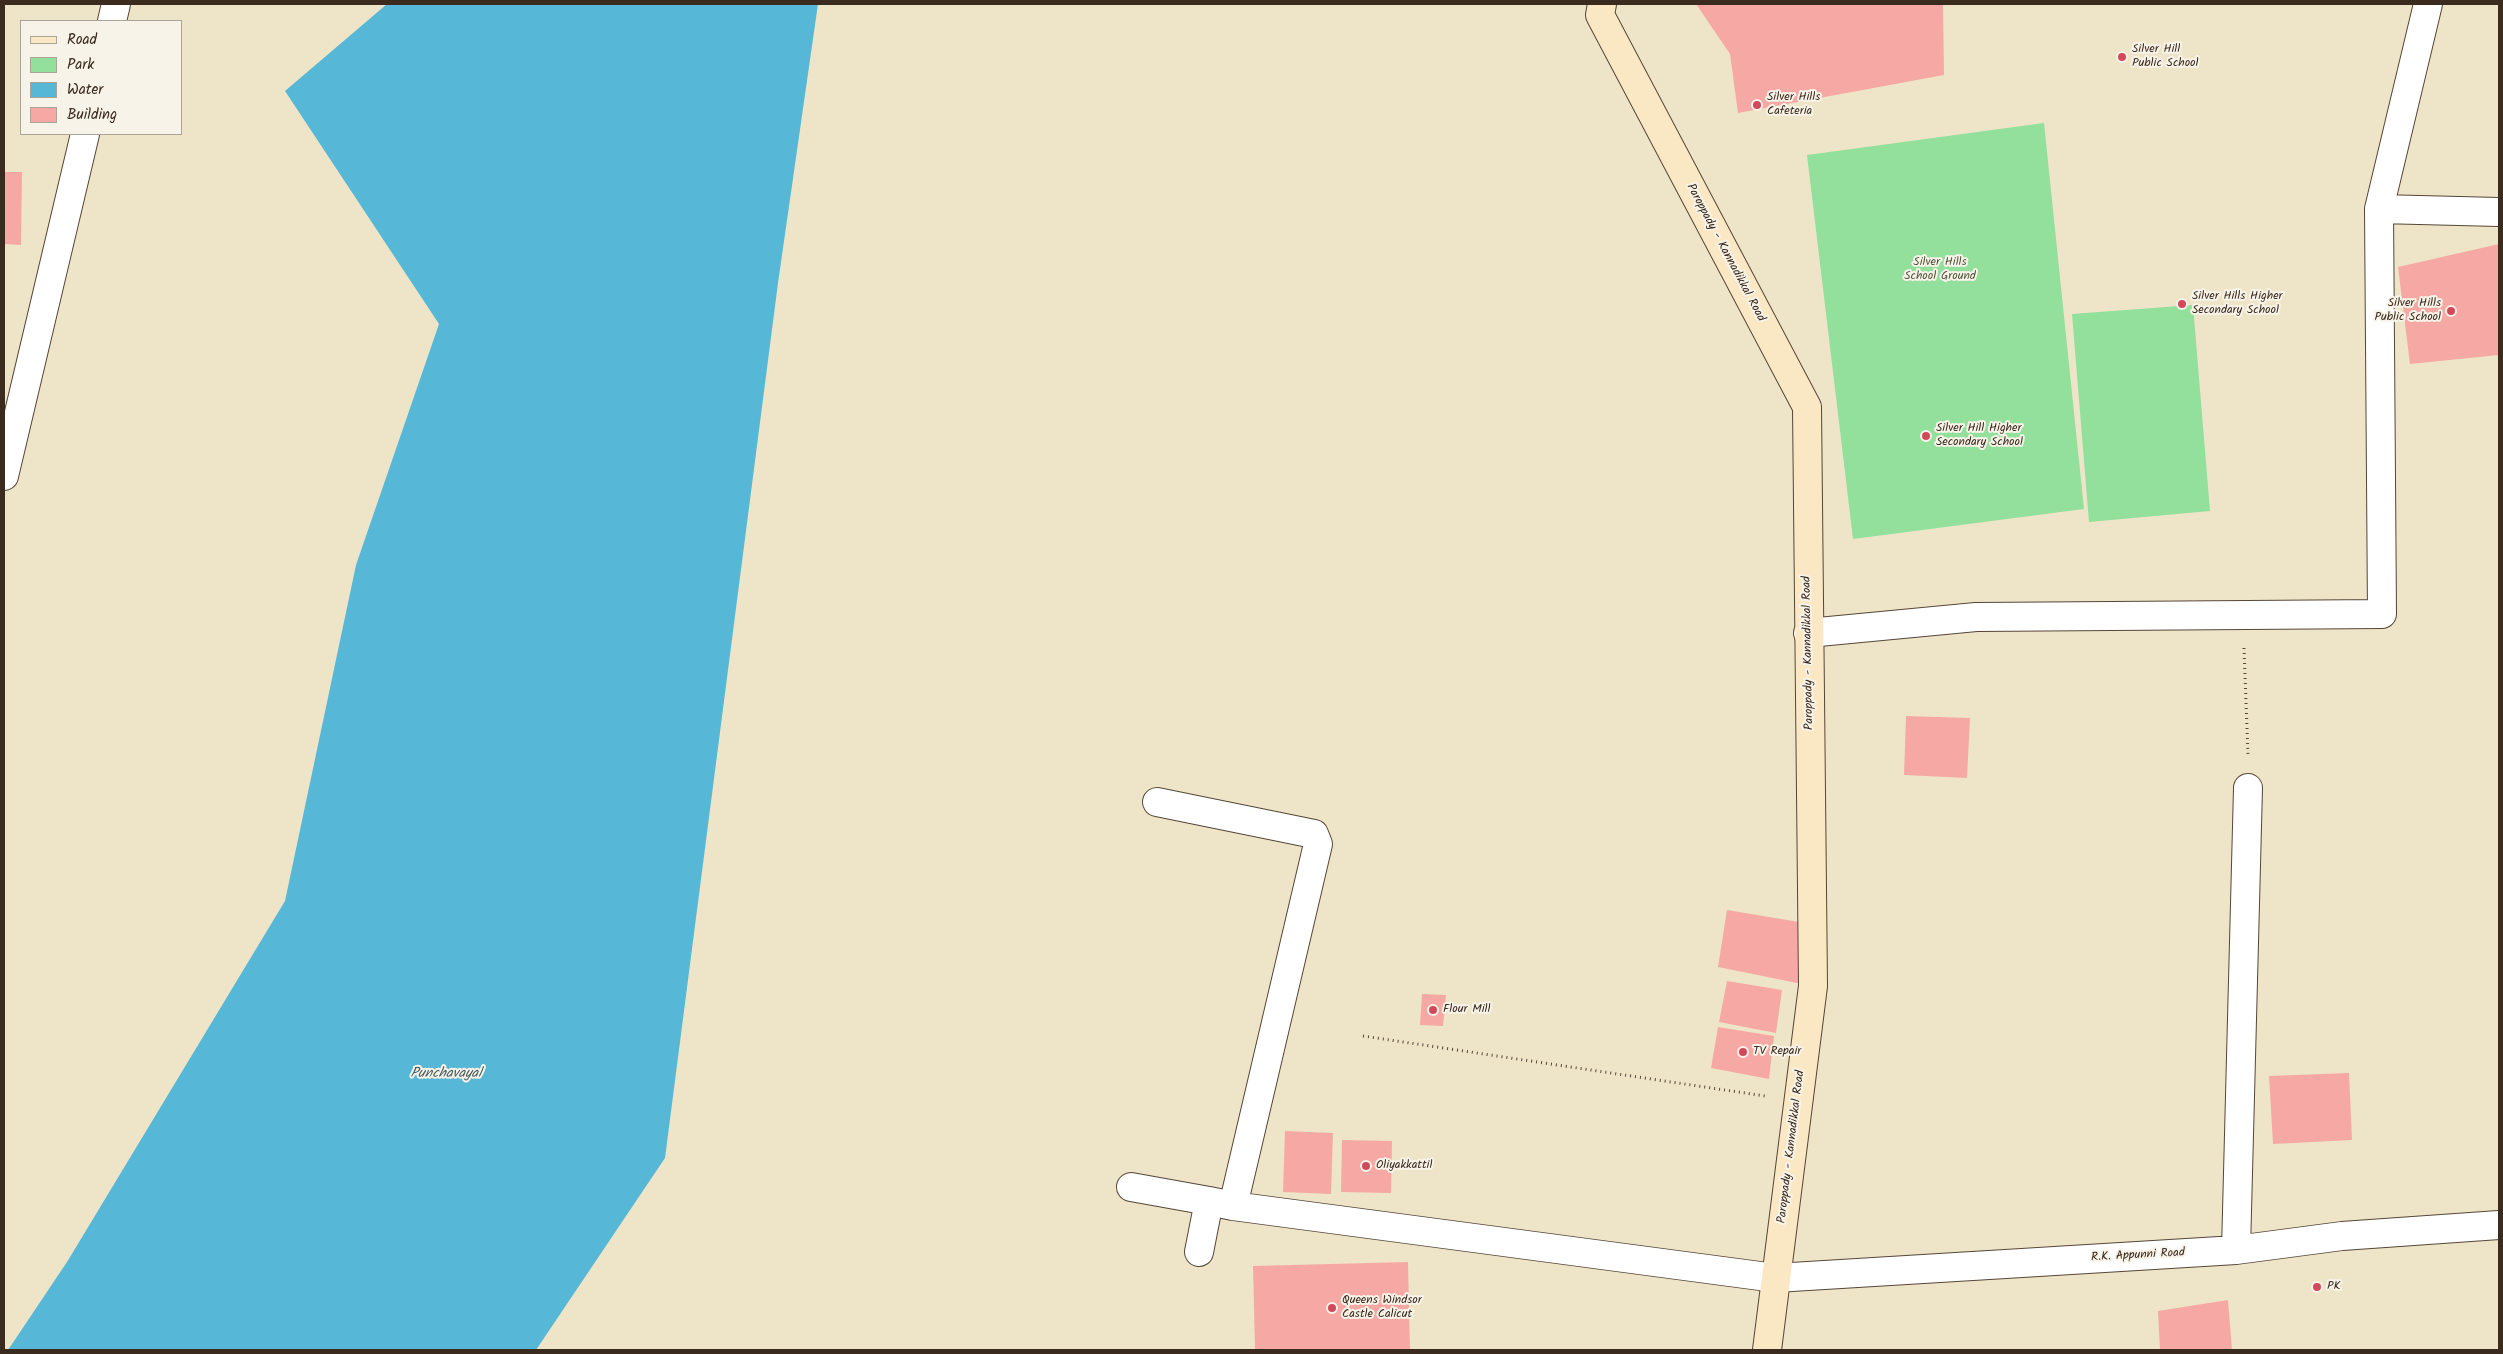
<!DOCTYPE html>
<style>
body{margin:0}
#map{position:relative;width:2503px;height:1354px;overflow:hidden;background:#eee5c8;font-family:Kalam,sans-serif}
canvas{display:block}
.frame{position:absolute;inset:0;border:5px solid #3b2a1e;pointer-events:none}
.legend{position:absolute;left:20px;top:20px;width:162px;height:115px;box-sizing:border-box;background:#f7f3e8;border:1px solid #aca397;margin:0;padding:6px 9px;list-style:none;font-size:15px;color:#3b2a1e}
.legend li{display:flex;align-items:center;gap:10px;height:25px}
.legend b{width:25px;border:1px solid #aca397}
</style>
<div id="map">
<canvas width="2503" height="1354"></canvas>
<div class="frame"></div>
<ul class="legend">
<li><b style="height:6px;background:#fae7c3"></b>Road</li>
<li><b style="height:14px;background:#93df9c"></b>Park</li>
<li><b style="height:14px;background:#57b7d6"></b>Water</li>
<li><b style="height:14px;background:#f6a9a4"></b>Building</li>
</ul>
</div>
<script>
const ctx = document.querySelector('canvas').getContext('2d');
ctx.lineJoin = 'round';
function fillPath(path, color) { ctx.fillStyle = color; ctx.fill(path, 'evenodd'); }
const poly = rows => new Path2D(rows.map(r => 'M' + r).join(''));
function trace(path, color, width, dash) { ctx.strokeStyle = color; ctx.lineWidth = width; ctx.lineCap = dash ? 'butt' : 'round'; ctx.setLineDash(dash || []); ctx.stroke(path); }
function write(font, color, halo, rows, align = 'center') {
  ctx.font = font + ' Kalam,sans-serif'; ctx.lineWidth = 4; ctx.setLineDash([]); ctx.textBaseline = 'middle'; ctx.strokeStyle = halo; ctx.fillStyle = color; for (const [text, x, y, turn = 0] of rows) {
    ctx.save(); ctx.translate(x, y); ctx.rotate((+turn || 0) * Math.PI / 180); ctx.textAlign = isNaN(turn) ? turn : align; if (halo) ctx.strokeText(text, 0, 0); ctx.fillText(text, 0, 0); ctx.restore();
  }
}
fillPath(poly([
 [2044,123,2084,509,1853,539,1807,155],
 [2193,305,2210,511,2089,522,2072,314]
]), '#93df9c');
fillPath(poly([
 [387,4,818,4,778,283,665,1158,536,1350,8,1350,67,1262,285,901,356,565,439,324,285,91]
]), '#57b7d6');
fillPath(poly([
 [1696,4,1943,4,1944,75,1738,113,1730,54],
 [4,172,22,172,21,245,4,244],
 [2499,244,2499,355,2410,364,2398,267],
 [1906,716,1970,718,1967,778,1904,775],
 [1727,910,1805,923,1802,984,1718,967],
 [1727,981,1782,990,1776,1033,1719,1022],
 [1422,994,1446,995,1443,1026,1420,1025],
 [1718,1027,1774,1036,1769,1079,1711,1068],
 [2349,1073,2352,1140,2273,1144,2269,1076],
 [1285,1131,1333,1133,1331,1194,1283,1192],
 [1342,1140,1392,1141,1391,1193,1341,1192],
 [1408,1262,1410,1350,1255,1350,1253,1266],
 [2228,1300,2232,1350,2160,1350,2158,1311]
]), '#f6a9a4');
const street = poly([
 [112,21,116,4],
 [2379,209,2499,212],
 [4,476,85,134],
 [1808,633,1976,617,2382,614,2379,209,2428,4],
 [1157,802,1314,834,1318,844,1233,1206],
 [1131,1187,1209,1201],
 [2236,1250,2248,788],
 [1199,1252,1209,1201,1233,1206,1775,1278,2236,1250,2342,1236,2499,1225]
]);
const secondary = poly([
 [1602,4,1600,15,1807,407,1813,986,1767,1350]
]);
trace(street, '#564638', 30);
trace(secondary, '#564638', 30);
trace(poly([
 [2244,648,2248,755],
 [1363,1036,1765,1096]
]), '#564638', 3, [1, 4]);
trace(street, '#fff', 28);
trace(secondary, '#fae7c3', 28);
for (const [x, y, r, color] of [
 [2122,57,5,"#d1495b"],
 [1757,105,5,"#d1495b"],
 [2182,304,5,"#d1495b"],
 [2451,311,5,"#d1495b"],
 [1926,436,5,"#d1495b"],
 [1433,1010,5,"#d1495b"],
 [1743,1052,5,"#d1495b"],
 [1366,1166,5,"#d1495b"],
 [2317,1287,5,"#d1495b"],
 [1332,1308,5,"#d1495b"]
]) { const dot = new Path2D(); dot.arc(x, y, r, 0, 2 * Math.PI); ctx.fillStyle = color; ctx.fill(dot); trace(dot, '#f7f3e8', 2); }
write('12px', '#3b2a1e', '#f7f3e8', [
 ["Silver Hill",2132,50],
 ["Public School",2132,64],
 ["Silver Hills",1767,98],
 ["Cafeteria",1767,112],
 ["Silver Hills Higher",2192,297],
 ["Secondary School",2192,311],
 ["Silver Hills",2441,304,"right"],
 ["Public School",2441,318,"right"],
 ["Silver Hill Higher",1936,429],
 ["Secondary School",1936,443],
 ["Flour Mill",1443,1010],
 ["TV Repair",1753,1052],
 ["Oliyakkattil",1376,1166],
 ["PK",2327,1287],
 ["Queens Windsor",1342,1301],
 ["Castle Calicut",1342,1315]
], 'left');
write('12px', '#3b2a1e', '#f7f3e8', [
 ["Paroppady - Kannadikkal Road",1725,253,62],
 ["Paroppady - Kannadikkal Road",1809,653,-91],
 ["Paroppady - Kannadikkal Road",1792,1147,-83],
 ["R.K. Appunni Road",2138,1256,-3]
]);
write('12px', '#51573e', '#f7f3e8', [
 ["Silver Hills",1940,263],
 ["School Ground",1940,277]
]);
write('italic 14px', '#455b5e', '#f7f3e8', [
 ["Punchavayal",446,1075]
]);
</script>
